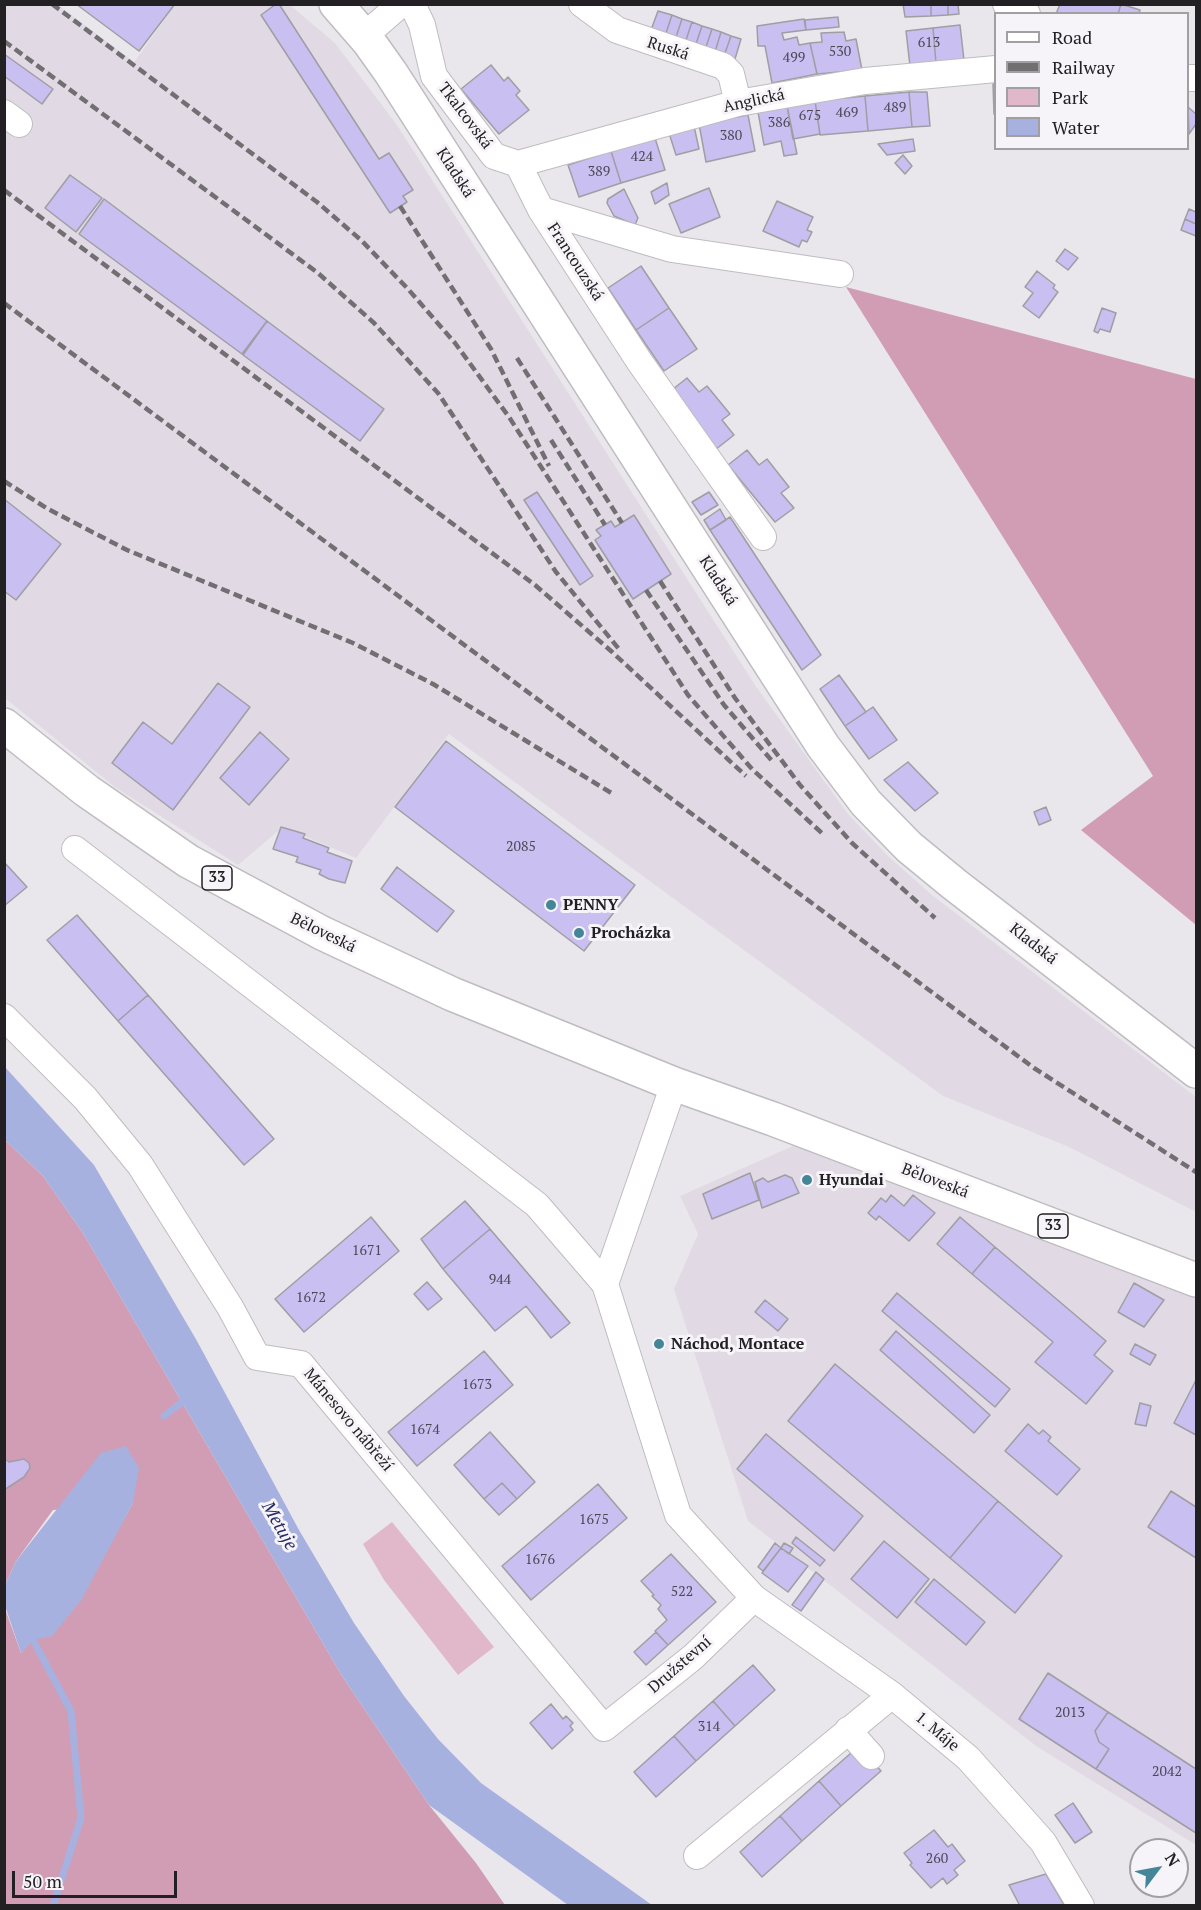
<!DOCTYPE html>
<meta charset="utf-8">
<style>
body{margin:0}
#map{position:relative;width:1201px;height:1910px;overflow:hidden;background:#eae7ec;font-family:"PT Serif",serif}
canvas{display:block}
.frame{position:absolute;inset:0;border:6px solid #222022;pointer-events:none}
.legend{position:absolute;left:994px;top:12px;width:195px;height:138px;box-sizing:border-box;background:#f7f4f9;border:2px solid #a29fa3;margin:0;padding:8px 10px;list-style:none;font-size:18px;color:#222022}
.legend li{display:flex;align-items:center;gap:12px;height:30px}
.legend b{width:30px;border:2px solid #a29fa3}
.north{position:absolute;left:1129px;top:1838px;width:60px;height:60px;box-sizing:border-box;background:#f7f4f9;border:2px solid #a29fa3;border-radius:50%;rotate:58deg;font-size:16px;font-weight:700;line-height:24px;text-align:center;color:#222022}
.north::after{content:'';display:block;margin:auto;width:21px;height:27px;background:#458598;clip-path:polygon(50% 0,100% 100%,50% 72%,0 100%)}
.scale{position:absolute;left:12px;top:1871px;width:165px;height:27px;box-sizing:border-box;border:3px solid #222022;border-top:0;padding-left:8px;font-size:18px;line-height:21px;white-space:nowrap;color:#222022;-webkit-text-stroke:4px #f7f4f9;paint-order:stroke}
</style>
<div id="map">
<canvas width="1201" height="1910"></canvas>
<div class="frame"></div>
<ul class="legend">
<li><b style="height:8px;background:#fff"></b>Road</li>
<li><b style="height:8px;background:#726f72"></b>Railway</li>
<li><b style="height:16px;background:#e1b8ca"></b>Park</li>
<li><b style="height:16px;background:#a7b1df"></b>Water</li>
</ul>
<div class="north">N</div>
<div class="scale">50 m</div>
</div>
<script>
const ctx = document.querySelector('canvas').getContext('2d');
ctx.lineJoin = 'round';
function fillPath(path, color) { ctx.fillStyle = color; ctx.fill(path, 'evenodd'); }
const poly = rows => new Path2D(rows.map(r => 'M' + r).join(''));
function trace(path, color, width, dash) { ctx.strokeStyle = color; ctx.lineWidth = width; ctx.lineCap = dash ? 'butt' : 'round'; ctx.setLineDash(dash || []); ctx.stroke(path); }
function write(font, color, halo, rows, align = 'center') {
  ctx.font = font + ' "PT Serif",serif'; ctx.lineWidth = 6; ctx.setLineDash([]); ctx.textBaseline = 'middle'; ctx.strokeStyle = halo; ctx.fillStyle = color; for (const [text, x, y, turn = 0] of rows) {
    ctx.save(); ctx.translate(x, y); ctx.rotate((+turn || 0) * Math.PI / 180); ctx.textAlign = isNaN(turn) ? turn : align; if (halo) ctx.strokeText(text, 0, 0); ctx.fillText(text, 0, 0); ctx.restore();
  }
}
fillPath(poly([
 [4,5,58,5,134,62,175,5,290,5,335,43,397,125,755,685,848,814,887,855,932,895,1196,1097,1196,1212,1069,1147,943,1096,449,734,356,858,283,827,238,865,116,788,5,698],
 [795,1145,1196,1298,1196,1845,1036,1746,748,1521,674,1289,698,1234,680,1196]
]), '#e1dae5');
fillPath(poly([
 [392,1522,494,1647,458,1675,384,1580,363,1544]
]), '#e1b8ca');
fillPath(poly([
 [846,287,1196,379,1196,925,1081,830,1153,776],
 [5,1140,43,1176,83,1233,342,1676,429,1805,476,1863,505,1905,5,1905,4,1606,21,1653,111,1542,133,1503,53,1510,16,1561,5,1585]
]), '#d19db4');
fillPath(poly([
 [5,1067,94,1165,197,1341,299,1530,354,1623,404,1696,438,1739,481,1783,652,1905,568,1905,429,1805,342,1676,83,1233,43,1176,5,1140],
 [126,1446,139,1468,133,1503,82,1599,52,1636,33,1640,21,1653,5,1606,5,1585,16,1561,101,1453]
]), '#a7b1df');
trace(poly([
 [164,1416,186,1399],
 [36,1633,33,1640,71,1711,81,1818,53,1906]
]), '#a7b1df', 7);
const building = poly([
 [76,4,175,4,139,51,76,4],
 [276,4,279,4,379,159,389,153,413,190,403,196,407,202,390,213,261,15,276,4],
 [903,4,931,4,931,16,905,17,903,4],
 [931,4,948,4,948,15,931,16,931,4],
 [948,4,958,4,959,14,948,15,948,4],
 [1060,4,1121,4,1118,14,1056,14,1060,4],
 [1121,4,1140,10,1139,14,1118,14,1121,4],
 [658,11,672,15,665,36,651,30,658,11],
 [672,15,682,19,675,40,665,36,672,15],
 [838,17,839,27,806,30,805,20,838,17],
 [682,19,692,22,685,43,675,40,682,19],
 [804,19,806,30,782,33,784,40,797,37,799,45,810,43,817,74,772,83,765,46,758,46,757,26,804,19],
 [692,22,702,26,695,47,685,43,692,22],
 [960,25,964,60,936,63,933,28,960,25],
 [702,26,712,29,705,50,695,47,702,26],
 [933,28,936,63,910,66,906,31,933,28],
 [712,29,721,32,715,52,705,50,712,29],
 [721,32,731,36,724,56,715,52,721,32],
 [844,32,846,41,856,39,862,70,817,74,810,43,822,42,821,33,844,32],
 [731,36,741,39,735,59,724,56,731,36],
 [4,54,53,89,42,104,4,76,4,54],
 [491,65,504,81,508,77,520,91,516,95,529,110,499,134,461,89,491,65],
 [993,84,996,84,996,114,994,114,993,84],
 [909,92,927,92,930,126,912,127,909,92],
 [909,92,912,127,868,131,865,96,909,92],
 [865,96,868,131,820,135,815,101,865,96],
 [815,101,820,134,793,139,787,106,815,101],
 [787,106,797,154,784,156,781,141,764,145,758,112,787,106],
 [1188,107,1196,114,1196,124,1189,134,1188,107],
 [748,115,755,151,706,162,699,124,748,115],
 [694,126,699,149,676,155,669,133,694,126],
 [655,138,665,170,621,183,611,151,655,138],
 [913,139,915,151,887,155,878,144,913,139],
 [611,151,621,183,579,197,568,165,611,151],
 [903,155,912,166,905,174,895,163,903,155],
 [70,175,102,198,76,232,45,208,70,175],
 [667,183,669,195,655,204,651,192,667,183],
 [709,188,720,217,681,233,669,204,709,188],
 [624,189,638,218,635,225,614,216,607,203,608,199,624,189],
 [104,199,267,321,242,354,79,234,104,199],
 [777,201,813,217,807,230,812,232,807,242,802,240,799,247,763,231,777,201],
 [1189,209,1196,212,1196,224,1185,219,1189,209],
 [1185,219,1196,224,1196,236,1181,230,1185,219],
 [1065,249,1078,258,1068,270,1056,261,1065,249],
 [641,266,669,308,636,330,608,288,641,266],
 [1037,271,1055,285,1053,288,1058,292,1039,318,1023,306,1033,293,1025,287,1037,271],
 [669,308,697,349,664,371,636,330,669,308],
 [1102,308,1116,313,1110,332,1100,329,1098,333,1094,331,1102,308],
 [267,321,384,409,360,441,243,355,267,321],
 [687,378,699,392,707,386,730,414,722,420,734,435,715,450,668,393,687,378],
 [747,450,759,465,767,459,789,487,781,493,794,508,775,522,728,465,747,450],
 [537,492,593,576,580,585,524,500,537,492],
 [709,492,718,505,701,515,692,502,709,492],
 [4,499,61,544,16,600,4,591,4,499],
 [720,509,726,520,710,530,704,520,720,509],
 [634,515,671,574,633,599,595,540,601,536,596,530,611,521,615,527,634,515],
 [730,517,821,655,802,670,710,530,730,517],
 [839,675,866,712,845,726,820,689,839,675],
 [218,683,250,707,173,810,112,763,143,722,172,744,218,683],
 [873,707,897,740,869,759,845,726,873,707],
 [260,732,289,759,249,805,220,778,260,732],
 [446,741,635,885,584,951,395,807,446,741],
 [908,762,938,793,915,811,884,780,908,762],
 [1046,807,1051,820,1039,825,1034,812,1046,807],
 [281,827,305,834,303,838,329,848,327,852,352,861,345,883,329,879,319,874,321,870,296,862,298,857,273,849,281,827],
 [4,862,27,887,4,906,4,862],
 [397,867,454,911,437,932,381,889,397,867],
 [77,915,148,995,118,1021,47,940,77,915],
 [148,995,274,1139,244,1165,118,1021,148,995],
 [750,1173,759,1200,712,1219,703,1194,750,1173],
 [785,1175,792,1178,799,1193,762,1208,755,1182,763,1178,768,1182,785,1175],
 [891,1195,904,1206,913,1195,935,1213,909,1241,879,1216,876,1220,868,1213,881,1198,886,1202,891,1195],
 [465,1201,490,1229,443,1269,421,1239,465,1201],
 [371,1217,399,1251,304,1332,275,1299,371,1217],
 [960,1217,995,1247,972,1274,937,1244,960,1217],
 [490,1229,570,1323,551,1338,526,1306,495,1331,443,1269,490,1229],
 [995,1247,1106,1341,1094,1355,1113,1371,1086,1404,1035,1362,1053,1342,972,1274,995,1247],
 [427,1282,442,1299,428,1310,414,1294,427,1282],
 [1134,1283,1164,1300,1144,1327,1118,1312,1134,1283],
 [897,1293,1010,1389,995,1407,882,1311,897,1293],
 [765,1300,788,1319,778,1331,755,1312,765,1300],
 [896,1331,990,1415,974,1433,880,1350,896,1331],
 [1135,1344,1156,1355,1150,1365,1130,1354,1135,1344],
 [484,1351,513,1385,417,1466,388,1432,484,1351],
 [835,1364,998,1501,950,1558,788,1421,835,1364],
 [1196,1380,1196,1435,1174,1423,1196,1380],
 [1140,1403,1151,1406,1146,1426,1135,1424,1140,1403],
 [1028,1424,1039,1434,1043,1430,1051,1437,1048,1441,1080,1469,1057,1495,1005,1451,1028,1424],
 [490,1432,535,1482,517,1499,502,1483,484,1499,454,1465,490,1432],
 [766,1434,863,1516,834,1551,737,1469,766,1434],
 [4,1458,9,1462,24,1459,29,1463,30,1468,24,1477,4,1490,4,1458],
 [502,1483,517,1499,499,1515,484,1499,502,1483],
 [598,1484,627,1518,531,1600,502,1566,598,1484],
 [1171,1491,1196,1507,1196,1558,1148,1527,1171,1491],
 [998,1501,1062,1556,1015,1613,950,1558,998,1501],
 [796,1537,825,1560,820,1566,792,1543,796,1537],
 [884,1541,929,1579,897,1618,851,1579,884,1541],
 [775,1543,781,1548,763,1571,758,1567,775,1543],
 [784,1543,793,1548,789,1554,781,1548,784,1543],
 [781,1548,808,1566,788,1592,762,1573,781,1548],
 [671,1554,716,1602,668,1645,655,1631,667,1620,658,1609,661,1605,652,1596,654,1595,641,1581,671,1554],
 [816,1572,824,1579,801,1611,792,1605,816,1572],
 [934,1579,985,1622,966,1645,915,1602,934,1579],
 [656,1632,668,1645,646,1665,634,1652,656,1632],
 [753,1665,775,1690,735,1726,713,1701,753,1665],
 [1048,1673,1108,1712,1095,1731,1099,1742,1109,1749,1096,1769,1019,1719,1048,1673],
 [713,1701,735,1726,696,1761,674,1736,713,1701],
 [551,1704,563,1719,566,1716,573,1723,570,1726,573,1730,552,1749,530,1723,551,1704],
 [1108,1712,1196,1769,1196,1833,1096,1769,1109,1749,1099,1742,1095,1731,1108,1712],
 [674,1736,696,1761,656,1797,634,1772,674,1736],
 [859,1746,881,1771,841,1806,819,1781,859,1746],
 [819,1781,841,1806,802,1841,780,1816,819,1781],
 [1073,1803,1092,1832,1075,1843,1055,1815,1073,1803],
 [780,1816,802,1841,762,1877,740,1852,780,1816],
 [934,1830,948,1847,952,1844,965,1861,954,1870,958,1875,947,1884,943,1878,931,1888,910,1865,912,1863,904,1853,934,1830],
 [1046,1874,1065,1906,1020,1906,1009,1885,1046,1874]
]);
fillPath(building, '#c9bff0');
trace(building, '#9f9ea3', 1.5);
const minor = poly([
 [412,4,422,25,434,76,494,156,518,164,541,210,639,361,763,537],
 [582,4,617,30,723,66,731,74,738,103],
 [1006,4,1027,14],
 [364,36,401,4],
 [1188,78,1196,78],
 [4,113,19,124],
 [518,164,738,103,865,81,996,69],
 [541,210,672,249,840,274],
 [75,849,537,1205,605,1284,678,1515,754,1598,892,1695,968,1758,1043,1842,1081,1906],
 [4,1017,85,1098,140,1165,230,1307,257,1357,301,1364,604,1728,693,1657,754,1598],
 [605,1284,674,1084],
 [848,1730,871,1756],
 [697,1856,892,1695]
]);
const major = poly([
 [336,4,369,42,391,73,823,746,866,803,909,847,954,884,1196,1071],
 [4,725,87,791,188,861,322,933,452,994,674,1084,773,1119,1196,1280]
]);
trace(minor, '#bfbcc1', 28);
trace(major, '#bfbcc1', 36);
trace(minor, '#fff', 26);
trace(major, '#fff', 33);
trace(poly([
 [52,4,317,202,362,241,408,289,455,343,509,417,688,695,752,769,824,835],
 [4,41,318,273,374,323,438,393,556,572,619,649],
 [4,190,535,585,611,651,746,776],
 [400,206,491,349,549,466],
 [4,303,1034,1068,1196,1172],
 [517,358,622,523],
 [551,440,605,525],
 [4,481,48,509,127,550,353,643,433,684,613,794],
 [660,581,735,698,800,785,852,843,935,918],
 [646,590,724,705,773,762]
]), '#726f72', 4.5, [9, 4.5]);
for (const [x, y, r, color] of [
 [551,905,6,"#458598"],
 [579,933,6,"#458598"],
 [807,1180,6,"#458598"],
 [659,1344,6,"#458598"]
]) { const dot = new Path2D(); dot.arc(x, y, r, 0, 2 * Math.PI); ctx.fillStyle = color; ctx.fill(dot); trace(dot, '#f7f4f9', 2); }
write('14px', '#4c4856', null, [
 ["613",929,43],
 ["530",840,52],
 ["499",794,58],
 ["489",895,108],
 ["469",847,113],
 ["675",810,116],
 ["386",779,123],
 ["380",731,136],
 ["424",642,157],
 ["389",599,172],
 ["2085",521,847],
 ["1671",367,1251],
 ["944",500,1280],
 ["1672",311,1298],
 ["1673",477,1385],
 ["1674",425,1430],
 ["1675",594,1520],
 ["1676",540,1560],
 ["522",682,1592],
 ["2013",1070,1713],
 ["314",709,1727],
 ["2042",1167,1772],
 ["260",937,1859]
]);
for (const [x, y, w] of [
 [217,878,30],
 [1053,1226,30]
]) { const box = new Path2D(); box.roundRect(x - w / 2, y - 12, w, 24, 4.5); ctx.fillStyle = '#f7f4f9'; ctx.fill(box); trace(box, '#222022', 1.5); }
write('bold 15px', '#222022', null, [
 ["33",217,878],
 ["33",1053,1226]
]);
write('16px', '#222022', '#f7f4f9', [
 ["Ruská",668,49,18],
 ["Anglická",754,101,-12],
 ["Tkalcovská",465,116,53],
 ["Kladská",455,173,57],
 ["Francouzská",575,262,57],
 ["Kladská",718,581,57],
 ["Běloveská",323,933,26],
 ["Kladská",1033,944,38],
 ["Běloveská",935,1181,21],
 ["Mánesovo nábřeží",348,1420,50],
 ["Družstevní",680,1665,-41],
 ["1. Máje",937,1732,40]
]);
write('bold 16px', '#222022', '#f7f4f9', [
 ["PENNY",563,905],
 ["Procházka",591,933],
 ["Hyundai",819,1180],
 ["Náchod, Montace",671,1344]
], 'left');
write('italic 18px', '#262b63', '#f7f4f9', [
 ["Metuje",279,1526,60]
]);
</script>
